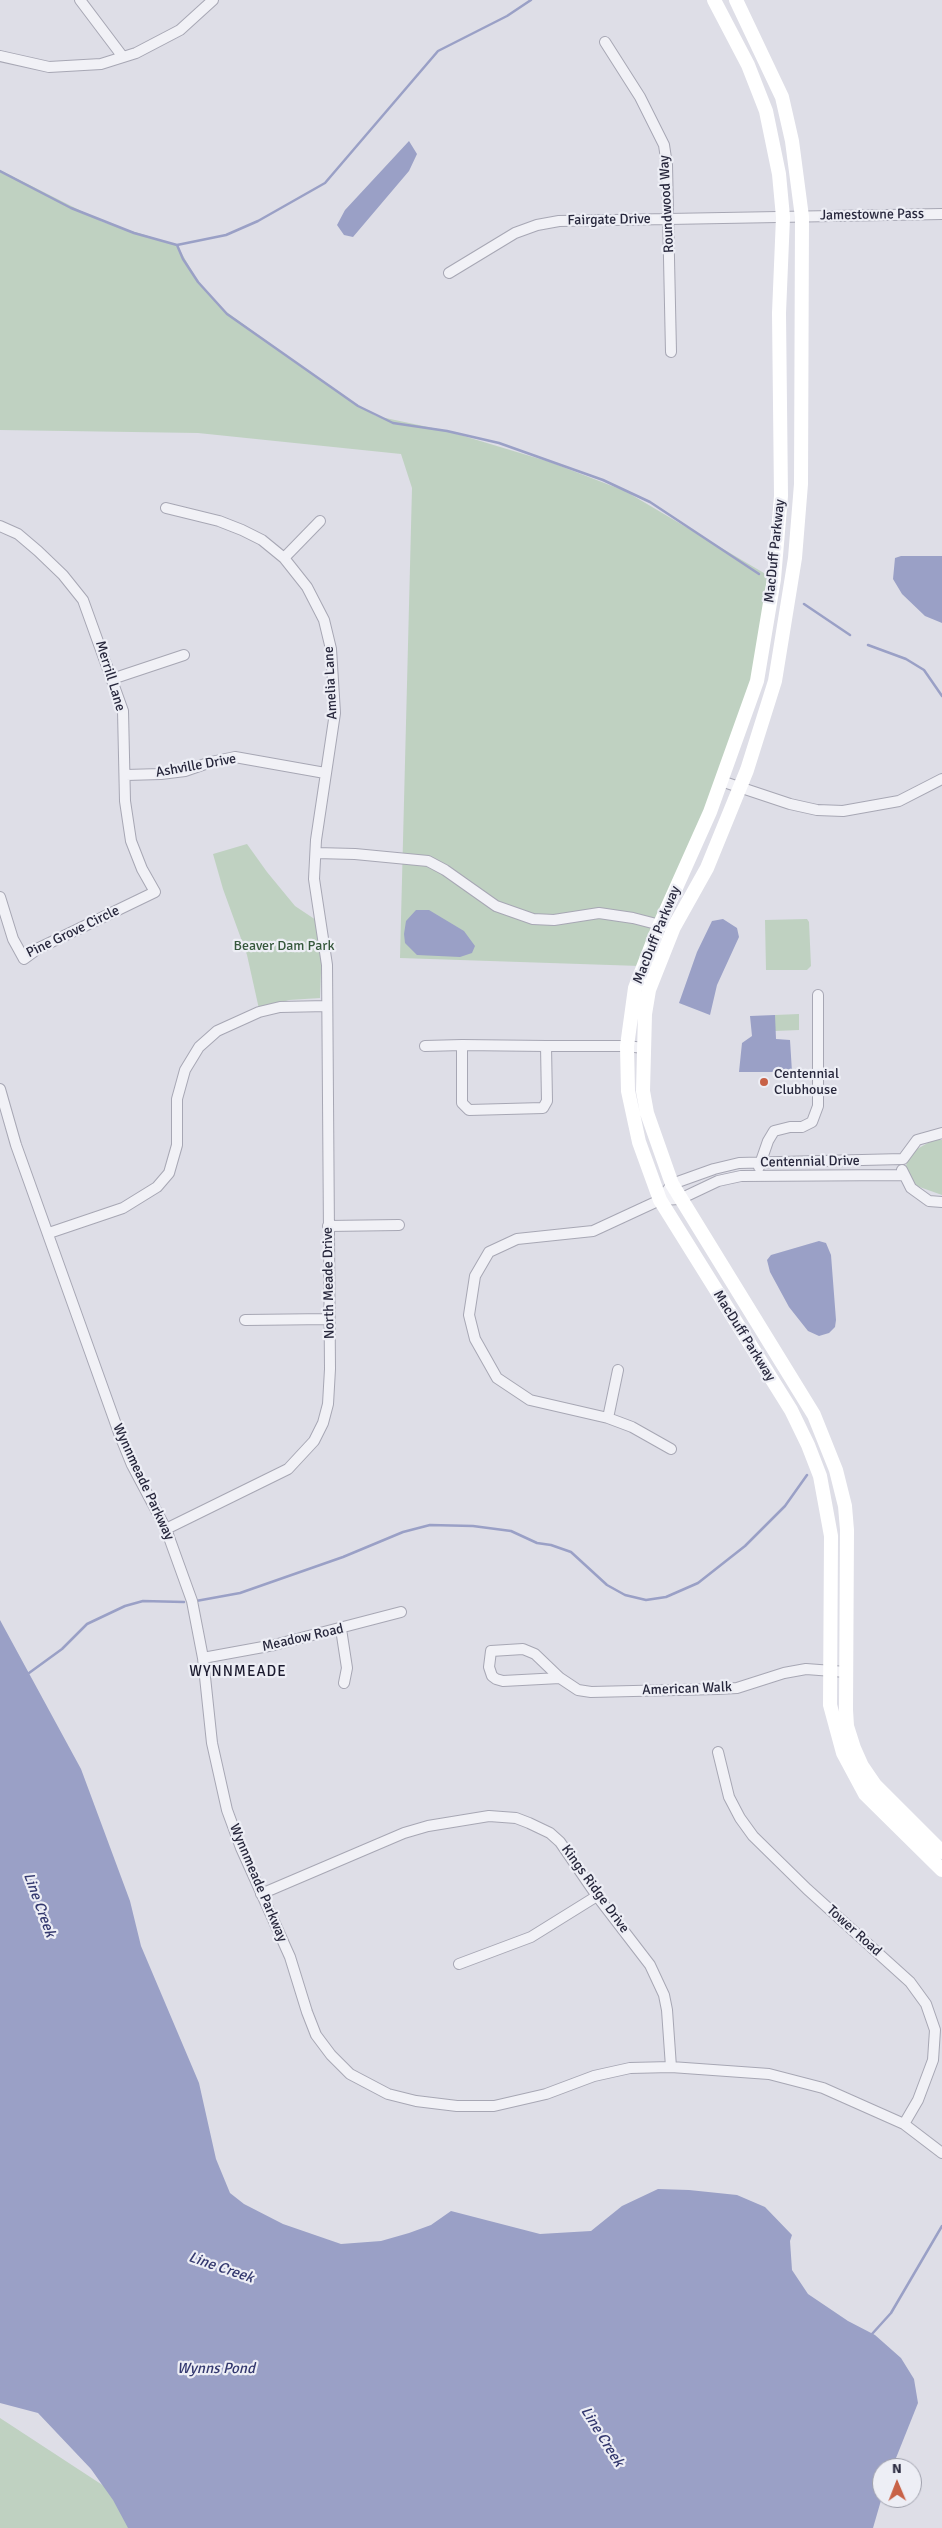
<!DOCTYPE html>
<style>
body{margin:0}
#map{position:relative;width:942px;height:2528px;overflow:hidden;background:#dedee7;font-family:Signika,sans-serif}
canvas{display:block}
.north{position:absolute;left:872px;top:2458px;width:50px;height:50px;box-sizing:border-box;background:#edeef5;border:1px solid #9e9fab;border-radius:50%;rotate:359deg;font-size:14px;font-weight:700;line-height:20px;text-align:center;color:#28283d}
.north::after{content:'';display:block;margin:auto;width:18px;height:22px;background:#c86247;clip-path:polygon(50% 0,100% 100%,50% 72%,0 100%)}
</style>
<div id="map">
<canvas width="942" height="2528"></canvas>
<div class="north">N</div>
</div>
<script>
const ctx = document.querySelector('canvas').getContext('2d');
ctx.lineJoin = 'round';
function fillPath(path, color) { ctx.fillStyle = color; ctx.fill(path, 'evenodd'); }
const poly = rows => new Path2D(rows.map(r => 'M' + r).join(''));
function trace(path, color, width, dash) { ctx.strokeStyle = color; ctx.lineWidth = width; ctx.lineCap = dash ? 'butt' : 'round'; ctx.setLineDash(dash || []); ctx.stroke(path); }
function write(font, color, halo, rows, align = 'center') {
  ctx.font = font + ' Signika,sans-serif'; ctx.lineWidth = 4.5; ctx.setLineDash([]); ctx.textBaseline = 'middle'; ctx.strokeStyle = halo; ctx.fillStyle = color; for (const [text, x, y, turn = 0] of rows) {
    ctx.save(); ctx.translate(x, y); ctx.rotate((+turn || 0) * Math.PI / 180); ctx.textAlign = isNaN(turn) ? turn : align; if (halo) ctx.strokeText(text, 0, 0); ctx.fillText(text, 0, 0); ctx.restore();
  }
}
fillPath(poly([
 [0,170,103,222,177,245,198,282,221,308,337,392,376,416,447,431,550,462,625,491,774,579,757,681,640,966,400,958,412,488,401,454,198,433,0,430],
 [247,844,267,872,295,906,316,920,322,947,320,998,289,1000,259,1009,247,955,223,889,213,854],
 [807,919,809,922,811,966,807,970,766,970,765,920],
 [799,1014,799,1030,775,1031,775,1015],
 [933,1140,942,1140,942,1195,914,1185,905,1169,910,1153],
 [0,2418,133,2505,163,2528,0,2528]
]), '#bfd1c1');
fillPath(poly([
 [409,141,417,154,409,171,353,237,344,235,337,225,345,210],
 [901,556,942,556,942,623,925,616,902,594,893,579,895,558],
 [416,910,429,910,464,931,475,946,472,953,460,957,417,955,405,943,404,934,406,921],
 [723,919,737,928,739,937,717,985,710,1015,679,1003,697,952,712,921],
 [775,1015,776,1039,790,1040,792,1072,739,1072,742,1043,752,1036,750,1016],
 [819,1241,826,1243,831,1255,836,1320,835,1327,829,1333,819,1336,808,1331,789,1307,770,1272,767,1260,771,1255],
 [0,1620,81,1769,130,1901,141,1946,199,2083,216,2159,230,2193,244,2204,283,2224,341,2244,381,2241,409,2233,431,2225,451,2211,540,2234,591,2231,622,2206,658,2189,689,2190,737,2195,765,2207,792,2235,790,2241,792,2270,808,2294,848,2321,875,2335,901,2358,914,2379,918,2403,892,2468,882,2468,882,2497,873,2528,128,2528,113,2500,91,2469,38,2413,0,2403]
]), '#9aa0c6');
trace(poly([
 [0,171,71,208,134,233,177,245,226,235,258,221,325,183,438,51,507,16,531,0],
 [177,245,183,259,198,282,227,314,358,406,393,423,447,431,499,443,603,480,650,502,759,574],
 [804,604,850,635],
 [868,645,906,659,924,670,942,696],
 [196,1601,240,1593,343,1557,403,1532,430,1525,473,1526,511,1531,537,1543,551,1545,571,1552,607,1585,625,1595,646,1600,666,1597,698,1583,745,1546,785,1506,807,1475],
 [29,1673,62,1649,87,1624,125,1606,143,1601,184,1602],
 [872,2334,891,2313,942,2226]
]), '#9aa0c6', 2.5);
const street = poly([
 [80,0,123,57],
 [605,42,640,97,664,145,667,165,671,352],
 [0,56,49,67,101,64,136,53,180,30,213,0],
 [449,273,515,233,537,225,559,221,942,214],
 [166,508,219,521,242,530,262,540,284,558,307,587,324,620,331,649,335,713,316,840,314,879,327,965,330,1369,328,1404,323,1423,314,1441,288,1469,166,1529],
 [0,526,18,534,38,551,63,575,83,600,123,711,125,801,131,841,142,869,155,892,39,948,24,959,13,939,0,897],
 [284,558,320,521],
 [112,679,184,655],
 [126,775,161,774,185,771,211,762,235,757,325,773],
 [721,781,790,804,817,810,843,811,899,801,942,779],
 [316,853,355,854,428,861,445,870,496,906,533,919,554,920,599,913,633,918,664,926],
 [425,1046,462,1045],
 [546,1046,547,1101,543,1108,469,1110,462,1103,462,1045,546,1046,627,1046,643,1048],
 [0,1089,16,1145,119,1433,132,1465,166,1529,192,1601,203,1658,212,1743,227,1810,241,1848,290,1957,307,2012,316,2035,331,2055,350,2074,388,2094,416,2101,457,2106,494,2106,546,2094,594,2076,630,2068,671,2067,769,2074,823,2088,904,2124,942,2153],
 [759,1167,768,1141,774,1131,790,1127,802,1127,812,1122,818,1106,818,995],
 [902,1170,911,1188,929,1201,942,1202],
 [660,1200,672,1184,714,1169,739,1163,903,1159,917,1140,942,1133],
 [328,1226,399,1225],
 [49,1233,123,1208,157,1187,169,1173,177,1145,177,1099,185,1070,199,1047,217,1031,259,1012,280,1007,327,1006],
 [245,1320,329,1319],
 [608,1418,618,1370],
 [671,1449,632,1427,608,1418,530,1400,497,1378,475,1339,469,1315,475,1276,489,1252,517,1239,593,1231,660,1200,680,1199,718,1181,741,1176,902,1175],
 [341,1629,347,1668,344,1683],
 [203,1658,274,1645,401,1612],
 [560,1678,503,1681,496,1679,492,1676,489,1667,491,1651,523,1649,535,1654,560,1678,578,1690,591,1692,718,1689,737,1688,784,1673,806,1669,846,1672],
 [718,1752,729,1797,740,1818,753,1836,807,1889,910,1982,926,2004,935,2030,933,2060,918,2100,904,2124],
 [261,1894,404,1833,428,1826,489,1816,516,1818,529,1823,550,1833,560,1842,597,1896,650,1965,664,1995,667,2010,671,2067],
 [459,1964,531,1937,597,1896]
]);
trace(street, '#a7a7b4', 12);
trace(street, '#f1f1f6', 10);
trace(poly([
 [714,0,748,65,766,111,779,174,783,217,779,313,781,496,774,579,757,681,710,812,659,926,635,988,627,1046,628,1091,639,1142,660,1200,791,1410,808,1445,820,1476,831,1536,830,1705,843,1753,865,1794,942,1870],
 [736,0,782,97,792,141,802,217,801,484,795,558,775,681,747,770,707,868,674,927,649,990,645,1014,643,1091,647,1113,672,1184,814,1415,836,1470,845,1506,847,1530,846,1710,847,1726,854,1748,862,1766,875,1785,942,1852]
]), '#fff', 14);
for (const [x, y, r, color] of [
 [764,1082,5,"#c86247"]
]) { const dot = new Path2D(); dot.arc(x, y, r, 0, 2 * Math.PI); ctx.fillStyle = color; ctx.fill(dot); trace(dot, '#edeef5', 2); }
write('14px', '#28283d', '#edeef5', [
 ["Roundwood Way",667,204,-93],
 ["Jamestowne Pass",872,215,-1],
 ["Fairgate Drive",609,220,-1],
 ["MacDuff Parkway",775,551,-84],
 ["Merrill Lane",110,676,73],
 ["Amelia Lane",331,683,-93],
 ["Ashville Drive",196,766,-10],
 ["Pine Grove Circle",73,932,-26],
 ["MacDuff Parkway",657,935,-68],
 ["Centennial Drive",810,1162,-1],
 ["North Meade Drive",329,1283,-91],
 ["MacDuff Parkway",744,1336,58],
 ["Wynnmeade Parkway",143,1482,65],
 ["Meadow Road",303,1638,-13],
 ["American Walk",687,1689,-2],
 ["Wynnmeade Parkway",258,1883,67],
 ["Kings Ridge Drive",595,1889,54],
 ["Tower Road",854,1931,42]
]);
write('14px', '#36583c', '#edeef5', [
 ["Beaver Dam Park",284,946]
]);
write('14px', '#28283d', '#edeef5', [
 ["Centennial",774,1074],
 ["Clubhouse",774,1090]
], 'left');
ctx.letterSpacing = '1px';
write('15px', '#1b1a2e', '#edeef5', [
 ["WYNNMEADE",238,1672]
]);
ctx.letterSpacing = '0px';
write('italic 15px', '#34396f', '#edeef5', [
 ["Line Creek",39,1905,70],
 ["Line Creek",221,2268,19],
 ["Wynns Pond",216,2369],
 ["Line Creek",602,2437,58]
]);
</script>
